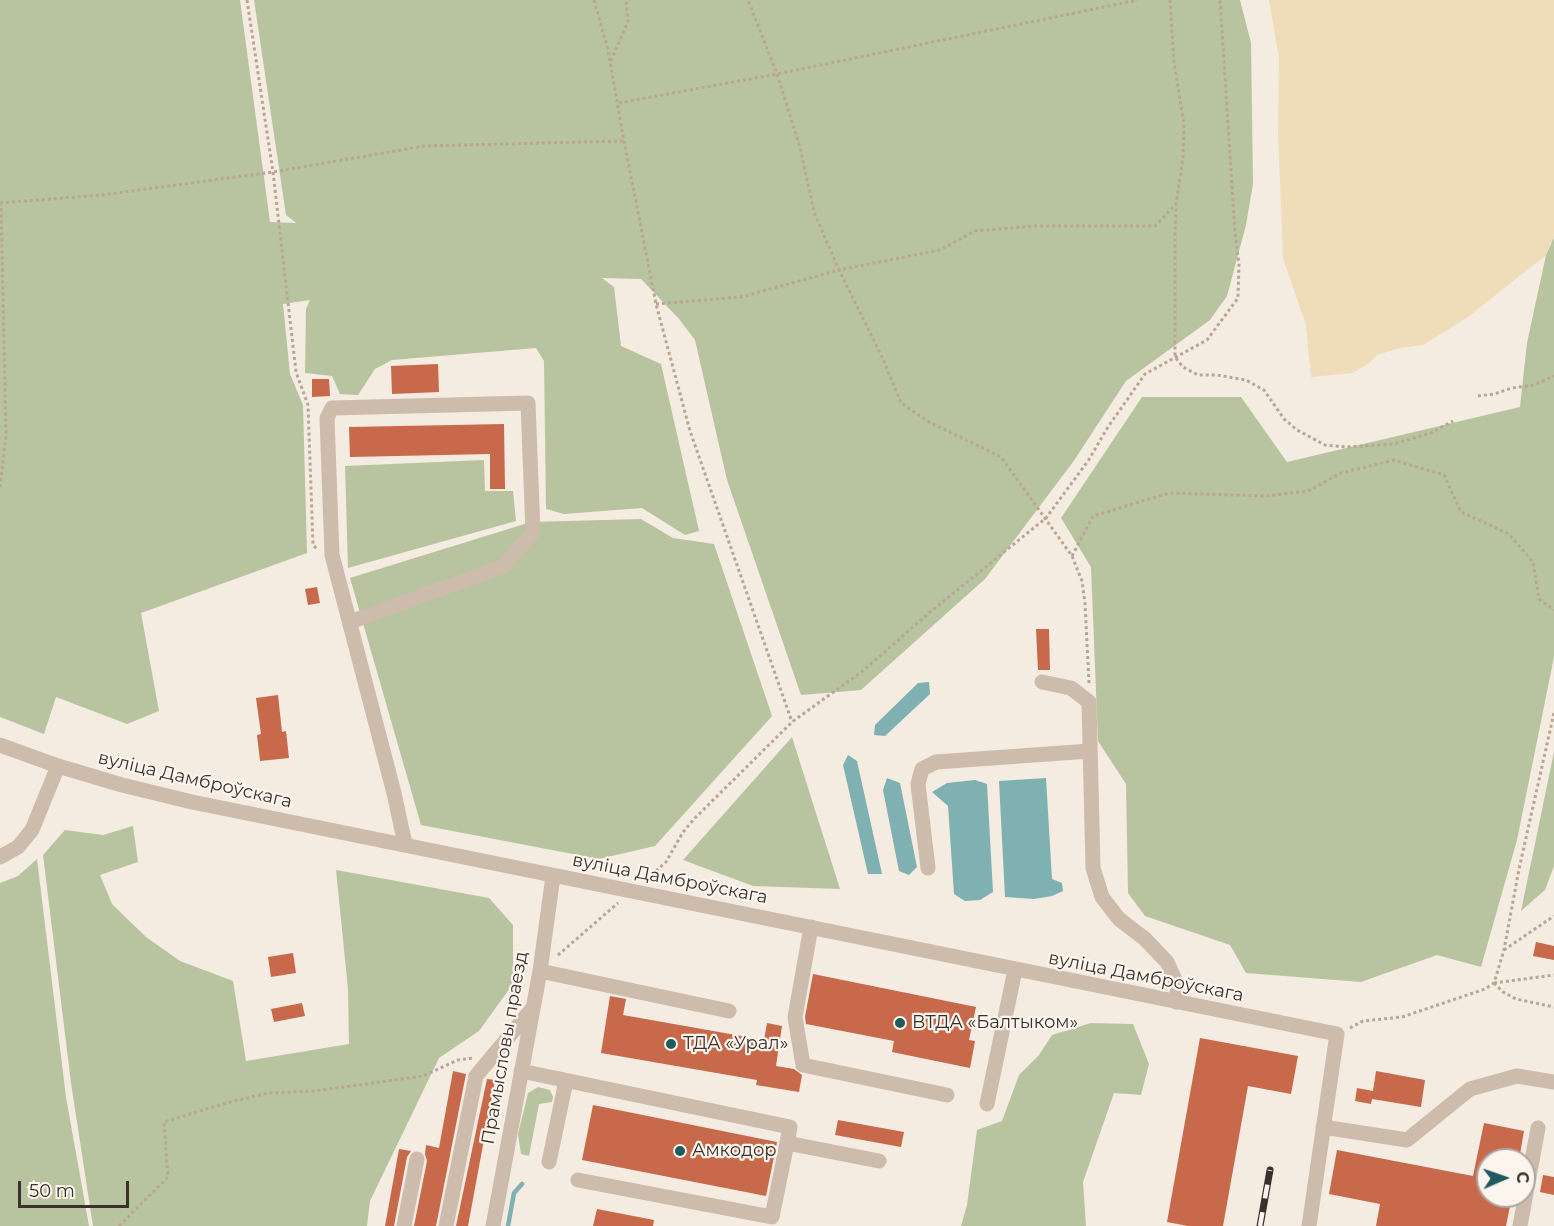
<!DOCTYPE html>
<meta charset="utf-8">
<style>
body{margin:0}
#map{position:relative;width:1554px;height:1226px;overflow:hidden;background:#f4ebe1;font-family:Montserrat,sans-serif}
canvas{display:block}
.north{position:absolute;left:1476px;top:1148px;width:60px;height:60px;box-sizing:border-box;background:#fbf5ee;border:2px solid #aea6a0;border-radius:50%;rotate:88deg;font-size:16px;font-weight:700;line-height:24px;text-align:center;color:#3b302b}
.north::after{content:'';display:block;margin:auto;width:21px;height:27px;background:#1f5a5e;clip-path:polygon(50% 0,100% 100%,50% 72%,0 100%)}
.scale{position:absolute;left:18px;top:1181px;width:111px;height:27px;box-sizing:border-box;border:3px solid #3b302b;border-top:0;padding-left:8px;font-size:18px;line-height:21px;white-space:nowrap;color:#3b302b;-webkit-text-stroke:4px #fbf5ee;paint-order:stroke}
</style>
<div id="map">
<canvas width="1554" height="1226"></canvas>
<div class="north">С</div>
<div class="scale">50 m</div>
</div>
<script>
const ctx = document.querySelector('canvas').getContext('2d');
ctx.lineJoin = 'round';
function fillPath(path, color) { ctx.fillStyle = color; ctx.fill(path, 'evenodd'); }
const poly = rows => new Path2D(rows.map(r => 'M' + r).join(''));
function trace(path, color, width, dash) { ctx.strokeStyle = color; ctx.lineWidth = width; ctx.lineCap = dash ? 'butt' : 'round'; ctx.setLineDash(dash || []); ctx.stroke(path); }
function write(font, color, halo, rows, align = 'center') {
  ctx.font = font + ' Montserrat,sans-serif'; ctx.lineWidth = 4.5; ctx.setLineDash([]); ctx.textBaseline = 'middle'; ctx.strokeStyle = halo; ctx.fillStyle = color; for (const [text, x, y, turn = 0] of rows) {
    ctx.save(); ctx.translate(x, y); ctx.rotate((+turn || 0) * Math.PI / 180); ctx.textAlign = isNaN(turn) ? turn : align; if (halo) ctx.strokeText(text, 0, 0); ctx.fillText(text, 0, 0); ctx.restore();
  }
}
fillPath(poly([
 [0,0,240,0,270,222,296,223,286,215,254,0,1240,0,1251,43,1253,184,1246,225,1227,296,1210,320,1126,381,1073,462,985,579,861,690,801,695,727,480,695,340,679,319,641,279,602,278,614,287,621,346,661,364,699,531,685,535,642,508,564,514,546,509,544,361,536,348,392,360,375,369,358,395,340,394,332,376,305,373,306,309,310,300,283,304,290,374,303,405,307,553,141,613,159,711,127,724,56,697,44,734,0,717],
 [1554,237,1554,657,1517,840,1481,967,1437,955,1361,982,1246,973,1230,945,1145,916,1128,893,1126,784,1098,741,1091,567,1061,518,1142,397,1241,397,1287,462,1520,407,1527,343,1546,255],
 [484,460,485,491,513,491,516,521,348,568,345,466],
 [641,519,673,538,714,544,772,716,655,846,599,859,421,825,350,578,531,522],
 [792,737,840,889,753,886,683,860],
 [1554,752,1554,866,1545,890,1521,911],
 [133,826,138,862,100,875,112,904,146,937,180,961,233,981,246,1061,349,1044,348,989,336,870,489,898,513,925,513,984,479,1031,439,1058,370,1201,367,1226,93,1226,71,1083,43,855,65,830,103,835],
 [37,859,66,1097,89,1226,0,1226,0,883,18,876],
 [1091,1023,1133,1024,1149,1064,1141,1095,1114,1093,1083,1182,1086,1226,961,1226,967,1205,977,1130,1002,1121,1019,1075,1039,1055,1052,1035],
 [538,1087,550,1090,553,1097,552,1102,539,1104,529,1156,521,1154,518,1134,528,1093]
]), '#b8c4a0');
fillPath(poly([
 [1269,0,1554,0,1554,237,1546,255,1468,317,1423,345,1400,348,1377,355,1368,364,1353,373,1311,377,1306,325,1283,258,1278,131,1279,59]
]), '#efdcb8');
fillPath(poly([
 [929,682,930,694,885,736,874,735,875,725,918,683],
 [848,755,857,761,882,874,868,874,843,765],
 [887,778,900,783,917,867,909,875,899,871,883,790],
 [1046,778,1052,879,1062,883,1063,891,1052,896,1034,899,1005,897,999,781],
 [975,780,987,784,993,892,980,900,965,901,954,894,948,806,932,792,947,783]
]), '#7fb0b2');
trace(poly([
 [508,1226,514,1193,522,1184]
]), '#7fb0b2', 4.5);
fillPath(poly([
 [438,364,439,392,392,394,391,366],
 [312,379,329,379,330,396,312,397],
 [504,424,505,489,490,489,490,454,350,457,349,427],
 [317,587,320,603,308,605,305,589],
 [1036,629,1049,629,1050,670,1038,670],
 [278,695,282,732,286,731,289,758,260,761,257,735,261,734,256,698],
 [1536,942,1554,946,1554,960,1533,956],
 [293,953,296,973,271,977,268,957],
 [813,974,976,1007,969,1040,975,1041,970,1068,892,1052,894,1041,806,1024,805,1017],
 [610,996,626,999,623,1015,764,1040,767,1023,782,1026,776,1066,794,1069,802,1075,799,1092,756,1085,757,1080,601,1053],
 [302,1003,305,1016,274,1022,271,1009],
 [1200,1038,1298,1056,1291,1094,1248,1086,1223,1226,1188,1226,1167,1222],
 [453,1071,466,1074,436,1226,414,1226,427,1161,425,1154,426,1145,439,1148],
 [1376,1071,1425,1080,1421,1107,1372,1099,1371,1104,1355,1101,1357,1088,1373,1091],
 [487,1079,495,1080,468,1226,456,1226],
 [593,1105,777,1142,766,1196,582,1160],
 [838,1120,904,1132,901,1147,835,1135],
 [1484,1123,1524,1131,1519,1160,1488,1160,1488,1196,1512,1196,1506,1226,1376,1226,1380,1204,1329,1194,1337,1150,1473,1176],
 [399,1149,411,1151,407,1157,394,1226,385,1226],
 [1543,1175,1554,1177,1554,1195,1540,1192],
 [597,1209,654,1220,653,1226,593,1226]
]), '#c8694b');
trace(poly([
 [247,0,273,172,296,372,308,405,313,545,317,549],
 [594,0,608,50,624,141,656,304,690,431,792,722],
 [1170,0,1174,63,1184,124,1183,158,1176,204,1175,234,1175,357,1183,367,1198,375,1217,375,1246,380,1264,390,1284,419,1297,430,1325,445,1346,447,1393,444,1431,433,1453,421],
 [611,61,628,21,626,0],
 [619,103,777,74,1138,0],
 [0,203,102,195,273,172,424,146,624,141],
 [656,304,741,297,839,270,814,212,800,147,777,74,748,0],
 [1478,396,1494,394,1512,388,1534,385,1554,376],
 [0,487,6,436,1,203],
 [1072,556,1093,516,1169,493,1266,496,1308,491,1341,473,1394,460,1444,475,1461,512,1509,534,1533,562,1539,599,1554,610],
 [1089,683,1085,603,1082,581,1072,556,1001,457,929,422,901,403,883,359,839,270,940,250,975,231,1034,226,1155,226,1176,204],
 [647,879,666,862,683,832,694,819,792,722,864,670,929,613,1046,518,1088,461,1108,427,1145,374,1207,340,1238,298,1239,264,1235,233,1220,0],
 [1504,950,1554,916],
 [558,955,618,903],
 [1494,983,1503,992,1516,999,1554,1007],
 [1494,983,1554,975],
 [1350,1028,1363,1021,1402,1017,1485,989,1494,983,1504,950,1519,869,1554,713],
 [119,1226,168,1177,164,1122,226,1103,268,1093,315,1091,423,1076,458,1060,473,1058]
]), '#b9a596', 3, [3, 3]);
trace(poly([
 [350,622,502,567,533,533,528,403,332,408,327,418,332,555,394,793,405,844],
 [1042,682,1071,688,1089,702,1093,868,1102,897,1119,919,1145,939,1167,962,1178,986,1176,1002],
 [0,745,58,766,122,785,192,802,1337,1034,1309,1226],
 [0,857,18,847,32,830,58,766],
 [928,868,918,784,922,769,936,762,1090,751],
 [811,927,795,1017,803,1065,947,1095],
 [540,971,729,1011],
 [521,1071,790,1127,787,1143,879,1161],
 [987,1104,1015,970],
 [1323,1127,1407,1140,1470,1089,1517,1076,1554,1082],
 [549,1162,566,1081],
 [578,1180,772,1217,787,1143],
 [404,1226,417,1159],
 [446,1226,476,1076,531,1010],
 [493,1226,540,971,553,876],
 [1520,1226,1538,1128]
]), '#cdbbac', 15);
const rail = poly([
 [1260,1226,1270,1170]
]);
trace(rail, '#3b302b', 7);
trace(rail, '#fbf5ee', 4.5, [14]);
for (const [x, y, r, color] of [
 [900,1023,6,"#1f5a5e"],
 [671,1044,6,"#1f5a5e"],
 [680,1151,6,"#1f5a5e"]
]) { const dot = new Path2D(); dot.arc(x, y, r, 0, 2 * Math.PI); ctx.fillStyle = color; ctx.fill(dot); trace(dot, '#fbf5ee', 2); }
write('18px', '#3b302b', '#fbf5ee', [
 ["вуліца Дамброўскага",195,780,13],
 ["вуліца Дамброўскага",670,879,11],
 ["вуліца Дамброўскага",1146,977,11],
 ["Прамысловы праезд",505,1048,-80]
]);
write('18px', '#3b302b', '#fbf5ee', [
 ["ВТДА «Балтыком»",912,1023],
 ["ТДА «Урал»",683,1044],
 ["Амкодор",692,1151]
], 'left');
</script>
